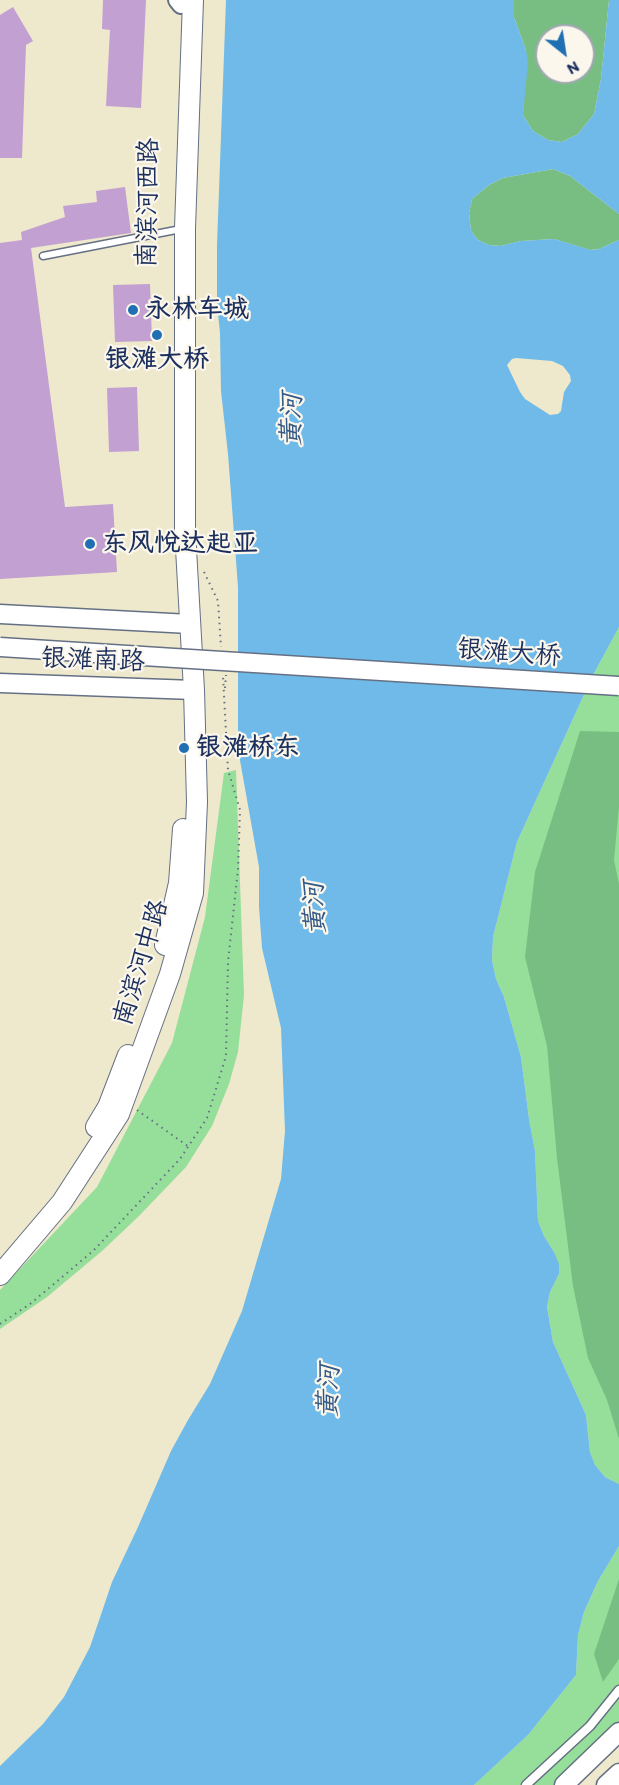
<!DOCTYPE html>
<meta charset="utf-8">
<style>
body{margin:0}
#map{position:relative;width:619px;height:1785px;overflow:hidden;background:#eee8cc;font-family:Itim,sans-serif}
canvas{display:block}
.north{position:absolute;left:535px;top:24px;width:60px;height:60px;box-sizing:border-box;background:#fbf7ec;border:2px solid #a1a7b3;border-radius:50%;rotate:150deg;font-size:16px;font-weight:700;line-height:24px;text-align:center;color:#1b2f5e}
.north::after{content:'';display:block;margin:auto;width:21px;height:27px;background:#1f6fb2;clip-path:polygon(50% 0,100% 100%,50% 72%,0 100%)}
</style>
<div id="map">
<canvas width="619" height="1785"></canvas>
<div class="north">N</div>
</div>
<script>
const ctx = document.querySelector('canvas').getContext('2d');
ctx.lineJoin = 'round';
function fillPath(path, color) { ctx.fillStyle = color; ctx.fill(path, 'evenodd'); }
const poly = rows => new Path2D(rows.map(r => 'M' + r).join(''));
function trace(path, color, width, dash) { ctx.strokeStyle = color; ctx.lineWidth = width; ctx.lineCap = dash ? 'butt' : 'round'; ctx.setLineDash(dash || []); ctx.stroke(path); }
function write(font, color, halo, rows, align = 'center') {
  ctx.font = font + ' Itim,"LXGW WenKai TC",sans-serif'; ctx.lineWidth = 4.5; ctx.setLineDash([]); ctx.textBaseline = 'middle'; ctx.strokeStyle = halo; ctx.fillStyle = color; for (const [text, x, y, turn = 0] of rows) {
    ctx.save(); ctx.translate(x, y); ctx.rotate((+turn || 0) * Math.PI / 180); ctx.textAlign = isNaN(turn) ? turn : align; if (halo) ctx.strokeText(text, 0, 0); ctx.fillText(text, 0, 0); ctx.restore();
  }
}
fillPath(poly([
 [619,627,619,1484,605,1477,595,1465,590,1452,586,1415,553,1342,547,1307,550,1292,559,1274,554,1252,544,1236,538,1221,535,1151,529,1119,521,1057,504,997,496,979,492,960,493,937,517,842,592,677],
 [236,770,244,995,238,1052,229,1084,212,1126,186,1167,138,1217,102,1251,47,1297,0,1329,0,1290,97,1187,172,1043,205,917,224,773],
 [619,1546,619,1731,560,1785,474,1785,528,1735,576,1675,578,1635,584,1612,598,1581]
]), '#96df9a');
fillPath(poly([
 [514,0,609,0,601,79,594,114,578,134,562,142,548,140,533,131,523,115,526,50,514,17],
 [547,36,583,36,583,72,547,72],
 [553,169,570,176,619,214,619,240,599,249,590,250,554,239,521,241,500,246,489,245,478,240,471,231,469,213,472,199,489,185,503,178],
 [580,731,619,732,619,807,614,860,619,884,619,1439,607,1400,588,1358,573,1286,557,1158,547,1046,525,957,535,872],
 [619,1579,619,1659,603,1682,594,1654]
]), '#78be82');
fillPath(poly([
 [226,0,514,0,514,17,526,50,528,62,523,115,533,131,548,140,562,142,578,134,594,114,601,79,609,0,619,0,619,214,570,176,553,169,503,178,489,185,472,199,469,213,471,231,478,240,489,245,500,246,521,241,554,239,591,250,599,249,619,240,619,627,592,677,517,842,493,937,492,960,496,979,504,997,521,1057,529,1119,535,1151,538,1221,544,1236,554,1252,559,1264,559,1274,550,1292,547,1307,553,1342,586,1415,590,1452,595,1465,605,1477,619,1484,619,1546,598,1581,584,1612,578,1635,576,1675,528,1735,474,1785,0,1785,0,1766,43,1724,64,1697,90,1647,112,1582,138,1527,171,1451,188,1420,210,1384,242,1311,281,1179,285,1131,281,1028,262,948,259,907,259,867,238,749,238,587,228,454,221,391,220,333,217,303,217,245],
 [516,358,552,361,563,366,570,375,571,381,564,392,561,411,558,414,550,415,525,399,520,392,507,365,512,359]
]), '#6fbae8');
fillPath(poly([
 [103,0,146,0,141,108,106,106,110,30,102,29],
 [13,7,33,41,26,45,22,158,0,158,0,15],
 [125,187,131,233,31,248,65,507,113,504,117,572,0,579,0,243,22,240,21,232,65,217,63,206,97,202,96,191],
 [150,284,152,341,115,342,113,285],
 [137,387,139,451,109,452,107,388]
]), '#c2a0d1');
const service = poly([
 [43,256,181,229]
]);
const pedestrian = poly([
 [526,1785,590,1726,619,1690]
]);
const secondary = poly([
 [177,0,181,5]
]);
const primary = poly([
 [0,614,190,624],
 [0,683,194,690],
 [564,1785,619,1732],
 [606,1785,619,1773]
]);
const trunk = poly([
 [165,945,179,883,183,829],
 [96,1127,108,1107,128,1055],
 [0,1275,62,1202,119,1114,170,974,193,893,197,802,194,690,185,531,185,228,193,0]
]);
trace(service, '#657084', 9);
trace(pedestrian, '#657084', 11);
trace(secondary, '#657084', 20);
trace(primary, '#657084', 21);
trace(trunk, '#657084', 22);
trace(poly([
 [204,572,218,601,221,647],
 [225,688,226,675],
 [137,1110,189,1147],
 [0,1324,30,1304,93,1251,180,1159,207,1118,226,1056,228,962,238,869,240,810,228,770,223,676]
]), '#657084', 2, [1.5, 4.5]);
trace(service, '#fff', 6);
trace(pedestrian, '#fff', 8);
trace(secondary, '#fff', 16);
trace(primary, '#fff', 18);
trace(trunk, '#fff', 20);
const primaryBridge = poly([
 [0,647,619,686]
]);
trace(primaryBridge, '#657084', 21, []);
trace(primaryBridge, '#fff', 18);
for (const [x, y, r, color] of [
 [133,310,6,"#1f6fb2"],
 [157,335,6,"#1f6fb2"],
 [90,544,6,"#1f6fb2"],
 [184,748,6,"#1f6fb2"]
]) { const dot = new Path2D(); dot.arc(x, y, r, 0, 2 * Math.PI); ctx.fillStyle = color; ctx.fill(dot); trace(dot, '#fbf7ec', 2); }
write('26px', '#1b2f5e', '#fbf7ec', [
 ["南滨河西路",149,203,-89],
 ["银滩大桥",509,654,4],
 ["银滩南路",93,661,2],
 ["南滨河中路",142,963,-73]
]);
write('bold 26px', '#1b2f5e', '#fbf7ec', [
 ["永林车城",145,310],
 ["银滩大桥",157,360,"center"],
 ["东风悦达起亚",102,544],
 ["银滩桥东",196,748]
], 'left');
write('italic 27px', '#345987', '#fbf7ec', [
 ["黄河",293,420,-89],
 ["黄河",316,908,-93],
 ["黄河",330,1391,-88]
]);
</script>
